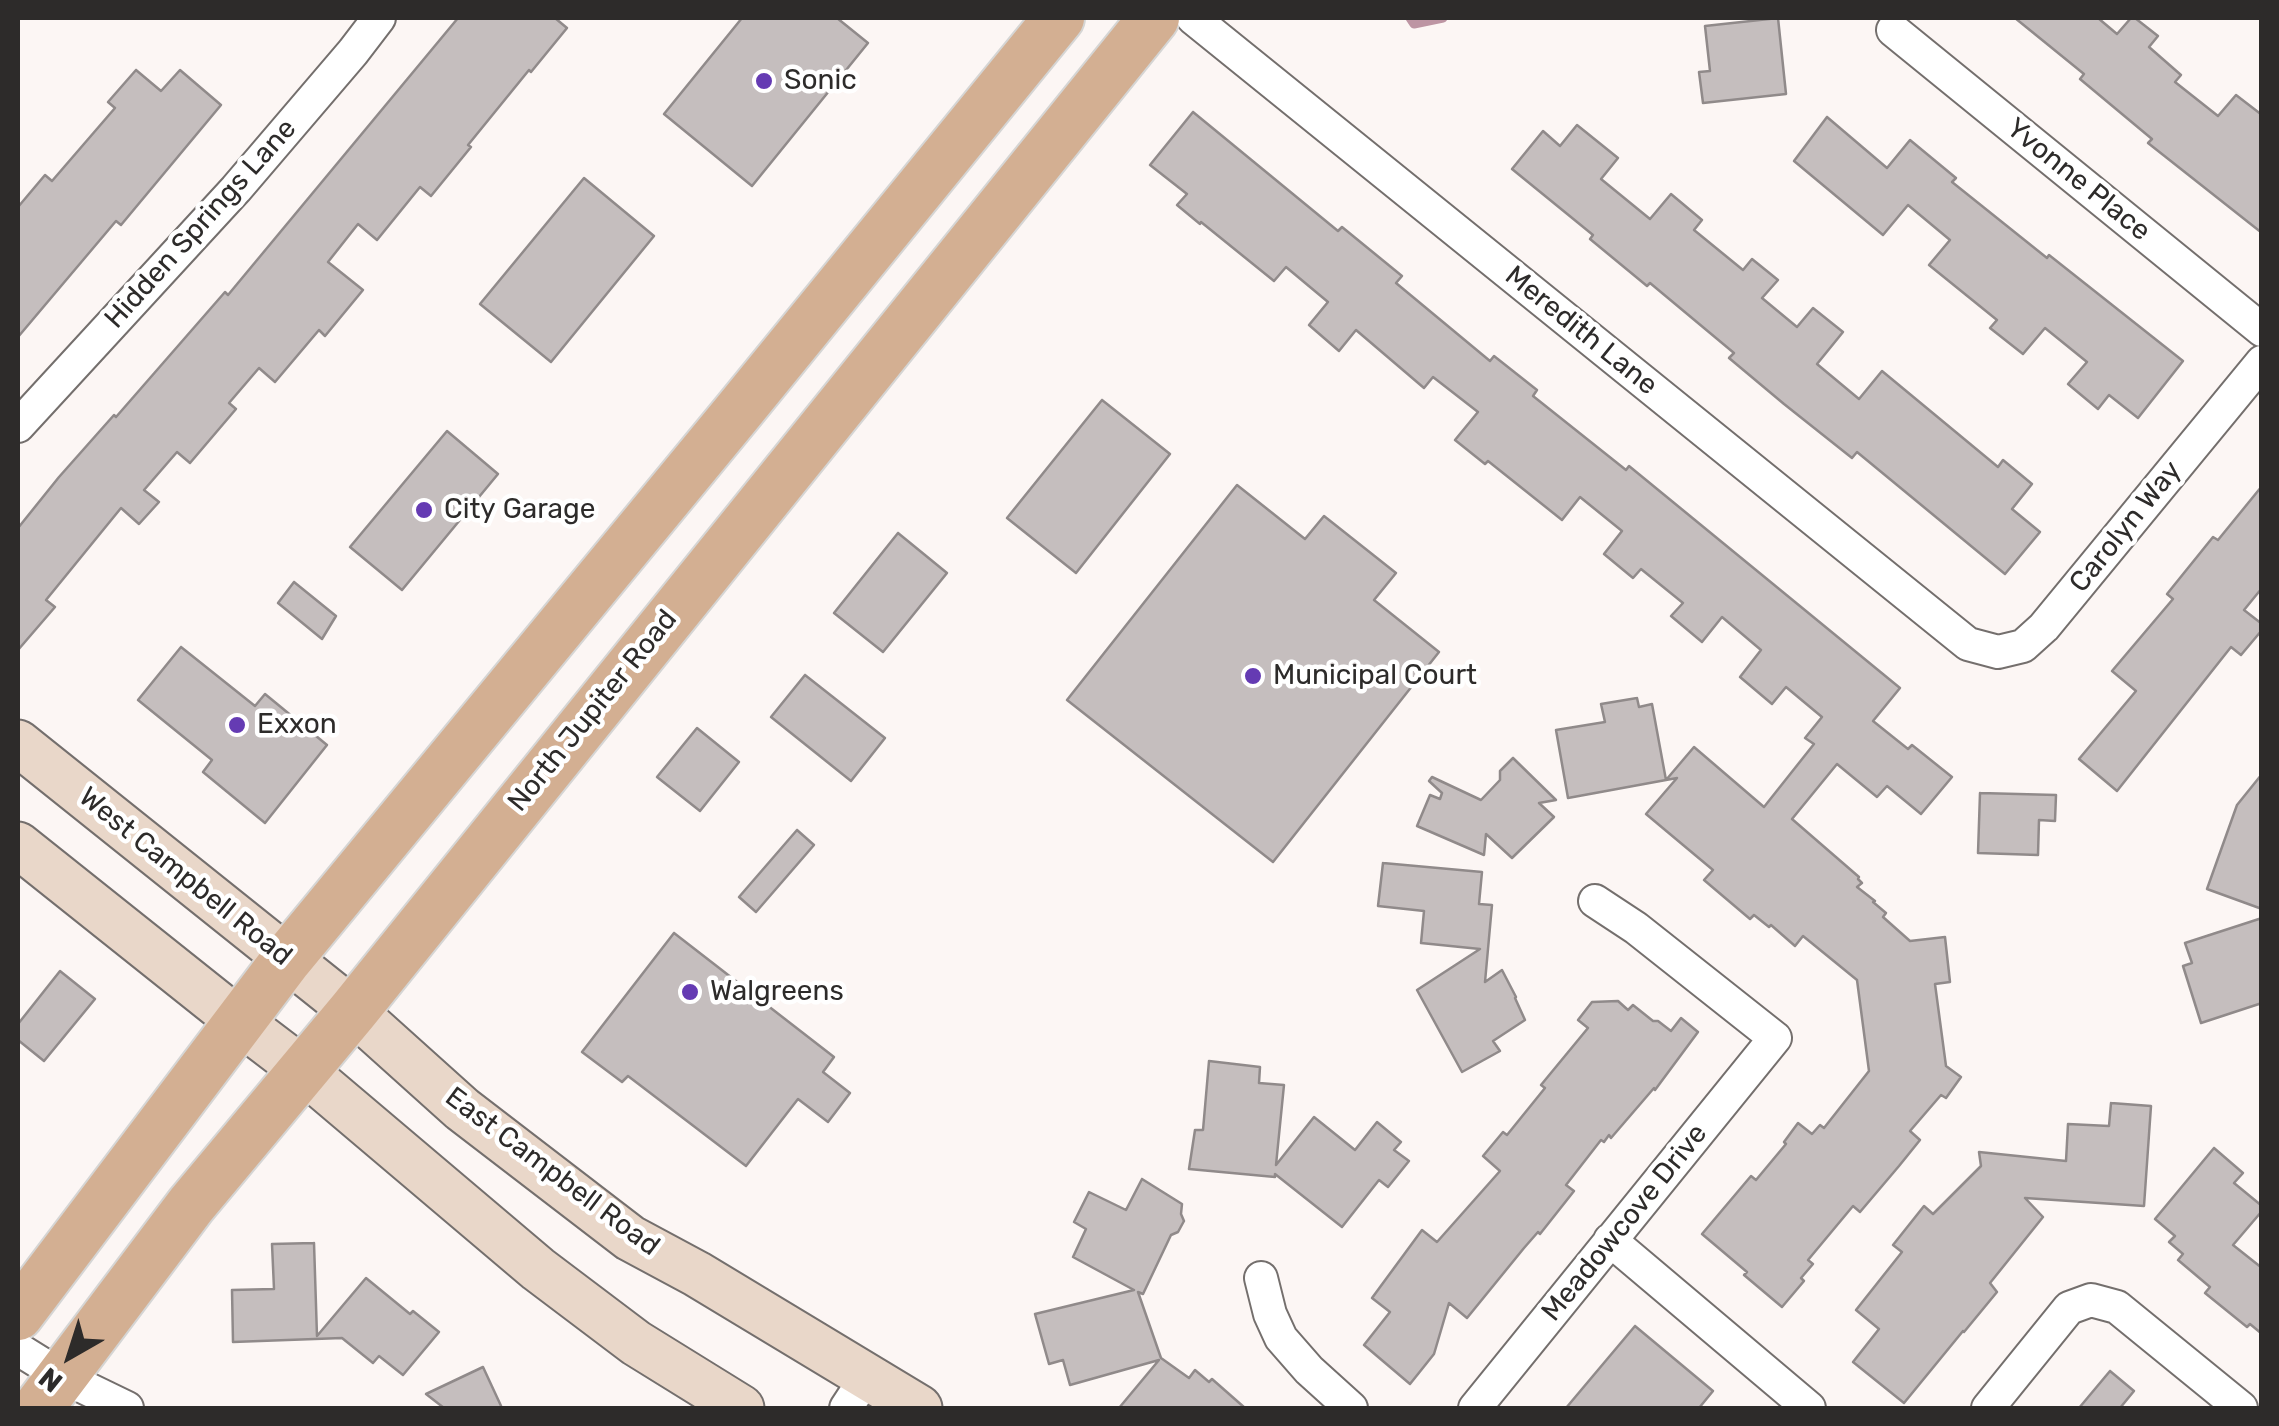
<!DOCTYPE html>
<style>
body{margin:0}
#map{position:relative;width:2279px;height:1426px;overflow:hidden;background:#fcf6f4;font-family:Rubik,sans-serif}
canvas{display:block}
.frame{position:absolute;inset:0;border:20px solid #2d2b2a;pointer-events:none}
.north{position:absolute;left:20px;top:1306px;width:100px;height:100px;-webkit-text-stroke:8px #fff;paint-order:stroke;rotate:219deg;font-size:28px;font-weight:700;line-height:40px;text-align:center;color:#2d2b2a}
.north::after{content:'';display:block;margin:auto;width:35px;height:45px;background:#2d2b2a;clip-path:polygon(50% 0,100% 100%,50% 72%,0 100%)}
</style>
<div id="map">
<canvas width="2279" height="1426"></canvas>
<div class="frame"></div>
<div class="north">N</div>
</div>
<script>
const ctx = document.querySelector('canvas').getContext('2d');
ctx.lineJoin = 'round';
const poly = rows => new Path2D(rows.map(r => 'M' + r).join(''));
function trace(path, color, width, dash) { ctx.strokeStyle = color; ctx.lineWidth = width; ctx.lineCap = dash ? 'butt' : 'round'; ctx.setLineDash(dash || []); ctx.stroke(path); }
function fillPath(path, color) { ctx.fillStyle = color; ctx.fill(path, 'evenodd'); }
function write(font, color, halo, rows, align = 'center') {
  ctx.font = font + ' Rubik,sans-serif'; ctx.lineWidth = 9; ctx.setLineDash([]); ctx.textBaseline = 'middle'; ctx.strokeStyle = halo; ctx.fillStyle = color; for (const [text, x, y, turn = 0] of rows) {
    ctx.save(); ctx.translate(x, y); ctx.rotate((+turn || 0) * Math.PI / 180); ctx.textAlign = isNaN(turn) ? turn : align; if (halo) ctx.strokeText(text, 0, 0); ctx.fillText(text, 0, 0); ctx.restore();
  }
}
trace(poly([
 [1410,18,1414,24,1443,18]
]), '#bd95a3', 9);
const building = poly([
 [458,18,555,18,567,28,531,72,529,70,468,145,471,147,431,196,420,187,377,240,358,224,328,262,363,290,325,336,319,330,275,382,259,368,229,403,236,409,190,463,177,452,144,490,159,502,139,524,121,508,46,600,55,607,18,650,18,528,59,477,114,415,116,417,225,292,228,295,458,18],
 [742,18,837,18,868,43,752,186,664,114,742,18],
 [1778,18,1786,94,1703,103,1699,72,1710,71,1705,26,1778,18],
 [2015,18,2098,18,2117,34,2131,18,2135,18,2158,36,2149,47,2181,75,2175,82,2218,116,2236,95,2262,115,2262,233,2148,143,2152,139,2080,79,2084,74,2015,18],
 [136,70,161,91,180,70,221,105,121,225,116,221,18,337,18,207,45,175,52,181,115,108,108,102,136,70],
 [1193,112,1338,231,1342,227,1402,276,1396,283,1490,361,1494,356,1537,390,1533,396,1626,470,1629,466,1900,688,1873,721,1908,749,1912,745,1952,777,1921,814,1887,786,1877,797,1837,764,1792,819,1859,877,1858,879,1862,883,1857,887,1875,901,1873,902,1886,913,1883,917,1910,941,1945,937,1950,982,1935,984,1946,1066,1961,1077,1946,1098,1941,1095,1910,1131,1920,1140,1899,1166,1860,1212,1853,1206,1808,1260,1813,1264,1801,1278,1804,1281,1782,1307,1744,1275,1747,1272,1702,1234,1751,1176,1756,1180,1786,1144,1784,1142,1798,1123,1812,1134,1820,1125,1824,1128,1869,1071,1857,980,1803,936,1795,946,1771,925,1769,927,1754,915,1750,919,1704,880,1713,870,1646,814,1677,778,1666,780,1694,747,1764,807,1814,744,1805,738,1822,717,1786,687,1772,704,1740,677,1761,650,1722,617,1702,642,1671,616,1683,603,1641,569,1633,578,1604,554,1622,531,1580,497,1562,520,1488,461,1485,464,1455,440,1478,412,1433,377,1424,388,1356,330,1339,351,1309,325,1328,302,1286,267,1274,281,1201,222,1200,224,1177,205,1187,194,1150,165,1193,112],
 [1827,117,1887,168,1910,140,1956,178,1952,182,2047,258,2049,255,2183,361,2138,418,2109,395,2098,409,2068,384,2087,362,2045,328,2023,354,1990,328,1997,320,1929,265,1950,240,1908,205,1883,235,1794,161,1827,117],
 [1577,125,1618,158,1601,179,1650,219,1671,194,1702,220,1694,230,1743,270,1752,259,1778,280,1762,298,1797,327,1813,308,1843,332,1817,364,1859,399,1882,371,1998,467,2003,460,2032,484,2012,509,2040,532,2005,574,1857,452,1852,458,1784,404,1729,358,1734,353,1650,283,1647,286,1590,239,1593,235,1512,169,1543,131,1560,146,1577,125],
 [584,178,654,236,551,362,480,304,584,178],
 [1102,400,1170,454,1076,573,1007,518,1102,400],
 [447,431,498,474,402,590,350,547,447,431],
 [1237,485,1305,539,1324,516,1396,573,1374,600,1439,652,1273,862,1067,700,1237,485],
 [2262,486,2262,588,2244,610,2262,624,2262,630,2241,655,2231,647,2117,791,2079,759,2136,691,2112,671,2173,599,2167,594,2213,537,2218,540,2262,486],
 [898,533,947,573,883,652,834,613,898,533],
 [294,582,336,616,322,639,278,603,294,582],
 [181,647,255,706,265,694,327,745,265,823,203,772,212,760,138,700,181,647],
 [805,675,885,738,851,781,771,717,805,675],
 [1637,698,1639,707,1652,704,1666,780,1568,798,1556,730,1605,722,1601,704,1637,698],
 [697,728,739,762,700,811,657,777,697,728],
 [1513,758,1556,800,1539,803,1554,817,1512,858,1486,834,1484,855,1417,826,1430,795,1440,799,1442,793,1429,781,1432,777,1481,800,1500,780,1500,771,1513,758],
 [2262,774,2262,909,2207,889,2237,805,2262,774],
 [1980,793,2056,795,2055,821,2039,820,2038,855,1978,853,1980,793],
 [797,830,814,845,756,912,739,897,797,830],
 [1383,863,1482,872,1479,904,1492,905,1485,982,1502,970,1516,997,1515,998,1525,1020,1493,1041,1500,1051,1462,1072,1417,990,1480,949,1421,943,1424,911,1378,906,1383,863],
 [2262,918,2262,1003,2201,1023,2183,966,2192,963,2185,943,2262,918],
 [674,933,834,1057,823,1072,850,1093,828,1122,798,1099,746,1166,628,1076,622,1082,582,1052,674,933],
 [60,971,95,999,44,1061,18,1040,18,1024,60,971],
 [1618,1001,1628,1010,1633,1005,1653,1021,1658,1021,1671,1031,1681,1018,1698,1032,1655,1090,1654,1088,1611,1138,1609,1135,1604,1142,1601,1140,1566,1185,1574,1191,1540,1234,1538,1232,1524,1248,1467,1318,1449,1303,1434,1354,1410,1384,1364,1345,1390,1312,1372,1298,1422,1230,1437,1242,1500,1171,1483,1156,1503,1132,1507,1135,1545,1088,1541,1085,1588,1028,1578,1020,1592,1002,1618,1001],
 [1209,1061,1260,1067,1259,1083,1284,1085,1276,1165,1314,1117,1355,1150,1377,1122,1401,1142,1394,1150,1409,1161,1388,1187,1379,1180,1342,1227,1275,1174,1275,1177,1189,1169,1195,1130,1203,1130,1209,1061],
 [2111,1103,2151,1106,2144,1206,2025,1198,2043,1217,1990,1283,1997,1292,1964,1332,1963,1331,1904,1403,1853,1362,1879,1329,1856,1310,1902,1252,1893,1245,1924,1206,1933,1214,1981,1166,1979,1152,2066,1161,2068,1124,2109,1126,2111,1103],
 [2214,1148,2243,1173,2234,1183,2262,1206,2262,1211,2233,1245,2262,1268,2262,1334,2250,1324,2247,1327,2205,1293,2210,1287,2178,1260,2183,1254,2169,1242,2175,1236,2155,1219,2214,1148],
 [1142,1179,1182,1204,1181,1214,1184,1221,1178,1232,1171,1235,1143,1294,1138,1292,1161,1358,1189,1378,1195,1370,1209,1382,1212,1379,1245,1408,1119,1408,1159,1360,1070,1385,1063,1360,1049,1364,1035,1314,1134,1290,1073,1257,1086,1229,1074,1222,1089,1192,1126,1210,1142,1179],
 [314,1243,317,1336,366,1278,410,1314,413,1311,439,1332,403,1375,379,1356,373,1363,342,1338,233,1342,232,1290,274,1289,272,1244,314,1243],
 [1635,1326,1713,1391,1699,1408,1566,1408,1635,1326],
 [483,1367,502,1408,444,1408,426,1394,483,1367],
 [2110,1371,2134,1391,2120,1408,2079,1408,2110,1371]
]);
fillPath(building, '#c5bebe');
trace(building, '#908a8a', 2.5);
const street = poly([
 [1193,18,1968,644,1998,652,2023,646,2044,627,2262,362],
 [1893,30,2262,330],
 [18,426,236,189,353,52,379,18],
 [1610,1240,1809,1408],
 [1261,1278,1270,1314,1281,1338,1309,1370,1351,1408],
 [18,1349,63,1377,127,1408],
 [846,1408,867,1376],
 [1475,1408,1775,1038,1636,928,1595,901],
 [1988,1408,2069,1308,2091,1300,2117,1307,2241,1408]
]);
const secondary = poly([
 [18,743,353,1011,462,1109,630,1238,697,1274,919,1408],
 [18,845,240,1022,303,1070,538,1269,636,1343,741,1408]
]);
const primary = poly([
 [18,1315,287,959,737,413,1059,18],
 [38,1408,191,1205,353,1011,1154,18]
]);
trace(street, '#746f6d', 36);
trace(secondary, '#746f6d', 49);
trace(primary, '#d5d5d4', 54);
trace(street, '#fff', 32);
trace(secondary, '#e9d7c9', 45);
trace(primary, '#d3af92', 50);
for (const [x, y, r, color] of [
 [764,81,10,"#653bb3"],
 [424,510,10,"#653bb3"],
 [1253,676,10,"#653bb3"],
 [237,725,10,"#653bb3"],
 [690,992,10,"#653bb3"]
]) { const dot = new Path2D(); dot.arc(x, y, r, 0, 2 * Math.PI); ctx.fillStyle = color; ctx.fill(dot); trace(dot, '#fff', 4); }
write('28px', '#2d2b2a', '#fff', [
 ["Sonic",784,81],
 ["City Garage",444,510],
 ["Municipal Court",1273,676],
 ["Exxon",257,725],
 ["Walgreens",710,992]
], 'left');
write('28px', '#2d2b2a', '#fff', [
 ["Yvonne Place",2078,180,39],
 ["Hidden Springs Lane",201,224,-48],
 ["Meredith Lane",1581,331,39],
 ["Carolyn Way",2126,527,-51],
 ["North Jupiter Road",593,711,-51],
 ["West Campbell Road",185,877,39],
 ["East Campbell Road",552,1172,37],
 ["Meadowcove Drive",1625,1223,-51]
]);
</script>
